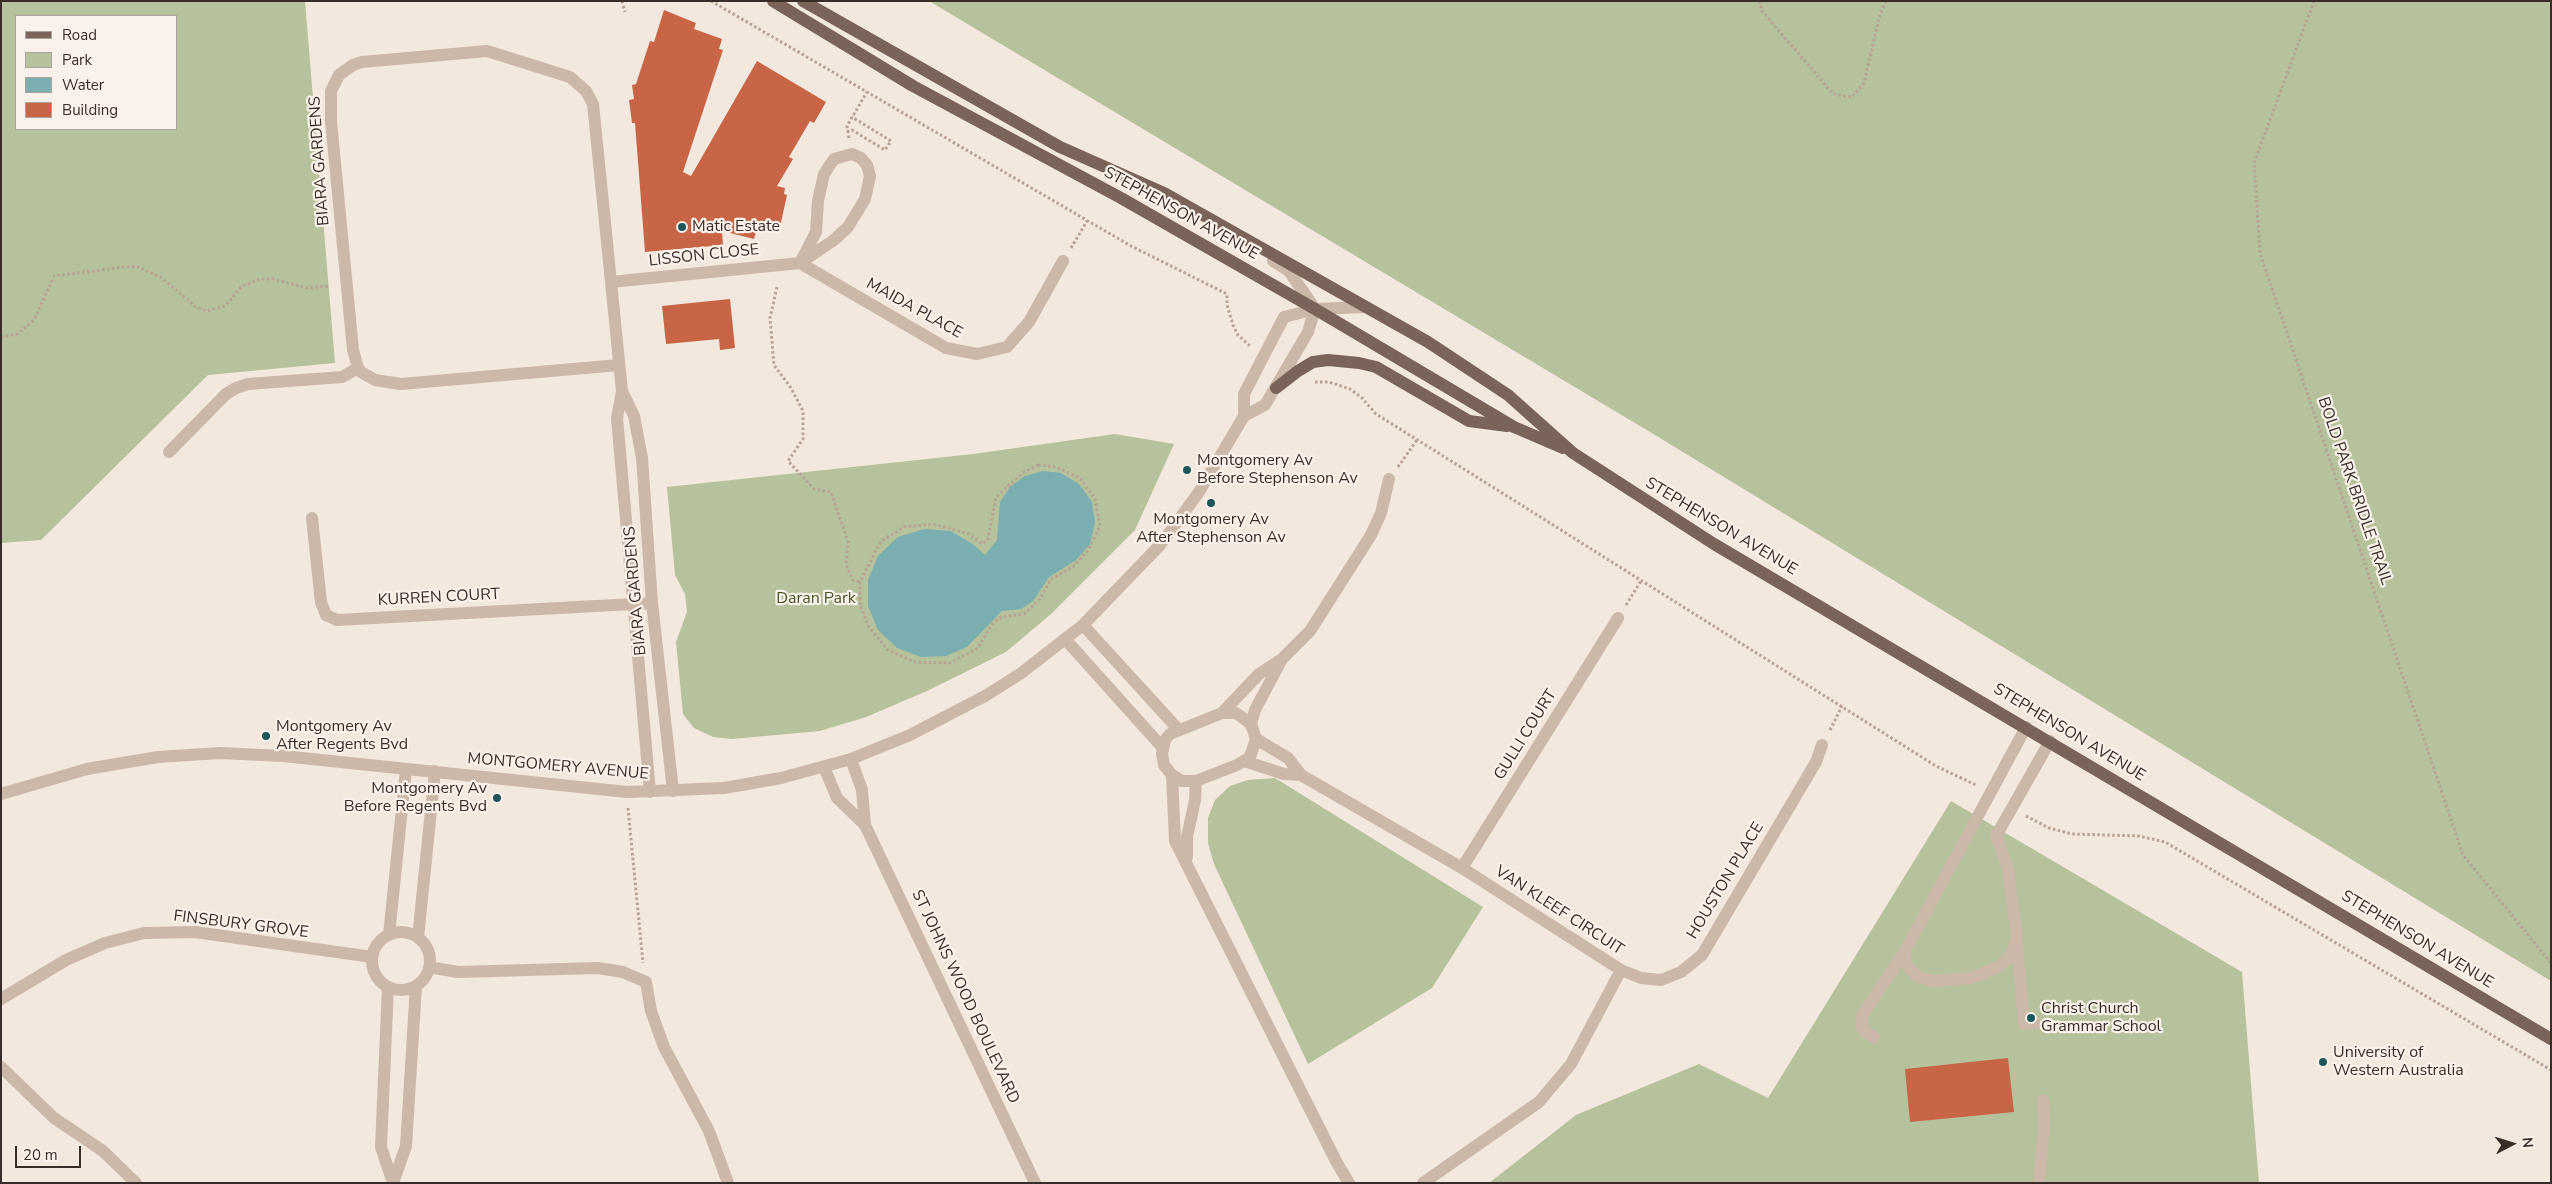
<!DOCTYPE html>
<style>
body{margin:0}
#map{position:relative;width:2552px;height:1184px;overflow:hidden;background:#f3e8dd;font-family:"Nunito Sans",sans-serif}
canvas{display:block}
.frame{position:absolute;inset:0;border:2px solid #382d29;pointer-events:none}
.legend{position:absolute;left:15px;top:15px;width:162px;height:115px;box-sizing:border-box;background:#faf2ea;border:1px solid #aca39d;margin:0;padding:6px 9px;list-style:none;font-size:15px;color:#382d29}
.legend li{display:flex;align-items:center;gap:10px;height:25px}
.legend b{width:25px;border:1px solid #aca39d}
.north{position:absolute;left:2487px;top:1119px;width:50px;height:50px;-webkit-text-stroke:4px #faf2ea;paint-order:stroke;rotate:85deg;font-size:14px;font-weight:700;line-height:20px;text-align:center;color:#382d29}
.north::after{content:'';display:block;margin:auto;width:18px;height:22px;background:#382d29;clip-path:polygon(50% 0,100% 100%,50% 72%,0 100%)}
.scale{position:absolute;left:15px;top:1146px;width:66px;height:22px;box-sizing:border-box;border:2px solid #382d29;border-top:0;padding-left:6px;font-size:15px;line-height:18px;white-space:nowrap;color:#382d29;-webkit-text-stroke:4px #faf2ea;paint-order:stroke}
</style>
<div id="map">
<canvas width="2552" height="1184"></canvas>
<div class="frame"></div>
<ul class="legend">
<li><b style="height:6px;background:#7a645a"></b>Road</li>
<li><b style="height:14px;background:#b5c29c"></b>Park</li>
<li><b style="height:14px;background:#7baeb0"></b>Water</li>
<li><b style="height:14px;background:#c76546"></b>Building</li>
</ul>
<div class="north">N</div>
<div class="scale">20 m</div>
</div>
<script>
const ctx = document.querySelector('canvas').getContext('2d');
ctx.lineJoin = 'round';
function fillPath(path, color) { ctx.fillStyle = color; ctx.fill(path, 'evenodd'); }
const poly = rows => new Path2D(rows.map(r => 'M' + r).join(''));
function trace(path, color, width, dash) { ctx.strokeStyle = color; ctx.lineWidth = width; ctx.lineCap = dash ? 'butt' : 'round'; ctx.setLineDash(dash || []); ctx.stroke(path); }
function write(font, color, halo, rows, align = 'center') {
  ctx.font = font + ' "Nunito Sans",sans-serif'; ctx.lineWidth = 4.5; ctx.setLineDash([]); ctx.textBaseline = 'middle'; ctx.strokeStyle = halo; ctx.fillStyle = color; for (const [text, x, y, turn = 0] of rows) {
    ctx.save(); ctx.translate(x, y); ctx.rotate((+turn || 0) * Math.PI / 180); ctx.textAlign = isNaN(turn) ? turn : align; if (halo) ctx.strokeText(text, 0, 0); ctx.fillText(text, 0, 0); ctx.restore();
  }
}
fillPath(poly([
 [1,1,305,1,335,363,208,375,41,540,1,543],
 [16,16,176,16,176,129,16,129],
 [929,1,2551,1,2551,981,1655,435],
 [1115,434,1174,444,1135,530,1051,614,1006,652,927,691,866,717,820,731,732,739,713,737,694,728,683,714,676,642,687,612,685,594,675,575,667,487,973,454],
 [1275,778,1483,907,1432,988,1308,1064,1214,864,1208,843,1208,818,1215,800,1230,786,1248,780],
 [1951,801,2242,972,2259,1183,1489,1183,1576,1115,1699,1064,1768,1098]
]), '#b5c29c');
fillPath(poly([
 [1043,471,1061,473,1079,484,1092,502,1095,523,1090,544,1076,560,1049,577,1033,601,1021,609,1002,611,967,647,946,656,921,657,897,648,878,630,868,606,868,580,878,556,898,537,924,529,951,531,974,545,985,555,997,540,1000,502,1010,487,1025,476]
]), '#7baeb0');
fillPath(poly([
 [664,10,696,23,694,29,722,39,719,49,723,50,683,172,691,176,757,61,826,102,814,123,810,121,789,157,793,159,777,186,785,188,784,194,787,195,780,227,774,225,773,228,758,224,754,239,722,231,723,245,645,252,635,123,632,123,629,100,634,99,632,85,636,84,650,41,654,42],
 [730,299,735,348,720,350,719,339,666,344,662,306],
 [2008,1058,2014,1112,1910,1122,1905,1069]
]), '#c76546');
trace(poly([
 [622,1,625,12],
 [711,1,1131,246,1227,294,1227,305,1233,325,1238,335,1250,346],
 [1759,1,1762,11,1833,94,1852,97,1864,83,1880,14,1886,1],
 [2314,1,2254,163,2260,253,2463,855,2551,963],
 [847,132,852,130,885,150,891,141,852,117],
 [849,138,847,126,867,92],
 [1071,248,1087,221],
 [777,287,770,318,774,365,791,388,803,411,803,439,788,461,814,489,831,492,848,542,846,564,853,580,860,582],
 [1,337,17,334,34,320,54,276,124,267,138,267,162,278,196,307,207,311,225,306,242,286,260,279,273,279,307,288,330,286],
 [1315,382,1329,382,1350,389,1362,398,1376,414,1507,496,1936,766,1976,785],
 [1038,465,1056,467,1080,478,1095,499,1100,526,1089,549,1074,566,1051,579,1040,599,1024,614,1001,617,992,624,978,648,950,663,915,662,888,650,869,627,860,605,860,582,881,541,904,527,933,524,969,534,982,544,988,539,996,497,1024,472,1038,465],
 [1398,467,1417,440],
 [1626,605,1641,581],
 [1830,730,1842,706],
 [628,808,643,963],
 [2026,816,2049,828,2072,834,2139,836,2165,842,2551,1070]
]), '#b7a293', 3, [2.5, 2.5]);
trace(poly([
 [611,282,800,263,816,232,818,201,824,174,834,159,852,154,861,158,867,165,870,176,865,199,848,227,834,240,800,263,946,348,977,354,1007,347,1029,322,1063,261],
 [619,365,401,384,375,380,361,372,358,368,353,350,331,121,331,91,339,75,353,65,362,62,487,51,570,77,586,91,593,104,622,391,617,418,650,792],
 [622,391,634,416,642,458,652,603,673,791],
 [1244,416,1265,405,1308,332,1315,309,1289,271,1273,261],
 [169,452,226,394,236,388,248,384,342,377,358,368],
 [312,518,321,602,326,615,337,620,652,603],
 [1083,625,1178,729],
 [1066,640,1162,747],
 [1222,713,1259,674,1282,659,1310,631,1371,535,1381,513,1389,479],
 [1222,713,1236,713,1251,724,1256,739,1250,757,1237,765,1196,781,1182,781,1172,775,1164,765,1162,754,1165,740,1170,734,1222,713],
 [1251,724,1255,710,1282,659],
 [2026,727,1905,951,1905,963,1917,977,1933,981,1971,978,1998,967,2010,957,2017,938,2008,869,1996,836,2050,741],
 [1256,739,1288,758,1301,775,1462,868,1621,970,1571,1064,1539,1102,1423,1183],
 [851,759,862,790,865,825,1035,1183],
 [1244,761,1284,774,1301,775],
 [824,767,837,798,865,825],
 [1172,775,1175,841,1337,1163,1349,1183],
 [1,794,87,769,158,757,220,753,283,756,627,792,724,788,781,778,851,759,910,735,985,696,1020,674,1083,625,1161,544,1199,492,1244,416,1244,394,1284,317,1315,309,1366,307],
 [1187,857,1187,837,1195,800,1196,781],
 [1462,868,1618,618],
 '372 961a29 29 0 1 1 58 0a29 29 0 1 1-58 0Z',
 [389,935,406,769],
 [418,938,435,771],
 [2017,944,2024,1024,2037,1023],
 [429,967,458,972,598,968,623,972,646,982,651,1011,664,1047,709,1131,728,1183],
 [1621,970,1641,978,1661,980,1681,972,1702,955,1816,762,1822,745],
 [388,987,381,1147,393,1183],
 [1,999,66,960,105,943,144,933,195,932,372,957],
 [1874,1037,1865,1032,1862,1028,1862,1016,1905,951],
 [1,1067,54,1118,103,1151,136,1183],
 [393,1183,406,1146,416,986],
 [2039,1183,2044,1128,2043,1100]
]), '#cbb8a8', 12);
trace(poly([
 [773,1,913,86,1121,198,1315,309,1514,427,1563,448],
 [803,1,1060,147,1164,193,1428,342,1508,395,1573,453,1714,544,2551,1039],
 [1276,388,1298,371,1313,362,1328,360,1359,363,1376,367,1469,421,1507,426]
]), '#7a645a', 12);
for (const [x, y, r, color] of [
 [682,227,5,"#1d565a"],
 [1187,470,5,"#1d565a"],
 [1211,503,5,"#1d565a"],
 [266,736,5,"#1d565a"],
 [497,798,5,"#1d565a"],
 [2031,1018,5,"#1d565a"],
 [2323,1062,5,"#1d565a"]
]) { const dot = new Path2D(); dot.arc(x, y, r, 0, 2 * Math.PI); ctx.fillStyle = color; ctx.fill(dot); trace(dot, '#faf2ea', 2); }
write('16px', '#382d29', '#faf2ea', [
 ["BIARA GARDENS",320,161,-94],
 ["STEPHENSON AVENUE",1181,214,29],
 ["LISSON CLOSE",704,256,-6],
 ["MAIDA PLACE",914,309,29],
 ["BOLD PARK BRIDLE TRAIL",2354,491,71],
 ["STEPHENSON AVENUE",1721,527,31],
 ["BIARA GARDENS",636,591,-95],
 ["KURREN COURT",439,598,-3],
 ["STEPHENSON AVENUE",2069,733,31],
 ["GULLI COURT",1526,735,-58],
 ["MONTGOMERY AVENUE",558,767,5],
 ["HOUSTON PLACE",1726,881,-59],
 ["VAN KLEEF CIRCUIT",1559,911,33],
 ["FINSBURY GROVE",241,925,7],
 ["STEPHENSON AVENUE",2417,940,31],
 ["ST JOHNS WOOD BOULEVARD",965,997,65]
]);
write('16px', '#382d29', '#faf2ea', [
 ["Matic Estate",692,227],
 ["Montgomery Av",1197,461],
 ["Before Stephenson Av",1197,479],
 ["Montgomery Av",1211,520,"center"],
 ["After Stephenson Av",1211,538,"center"],
 ["Montgomery Av",276,727],
 ["After Regents Bvd",276,745],
 ["Montgomery Av",487,789,"right"],
 ["Before Regents Bvd",487,807,"right"],
 ["Christ Church",2041,1009],
 ["Grammar School",2041,1027],
 ["University of",2333,1053],
 ["Western Australia",2333,1071]
], 'left');
write('16px', '#47572c', '#faf2ea', [
 ["Daran Park",816,599]
]);
</script>
